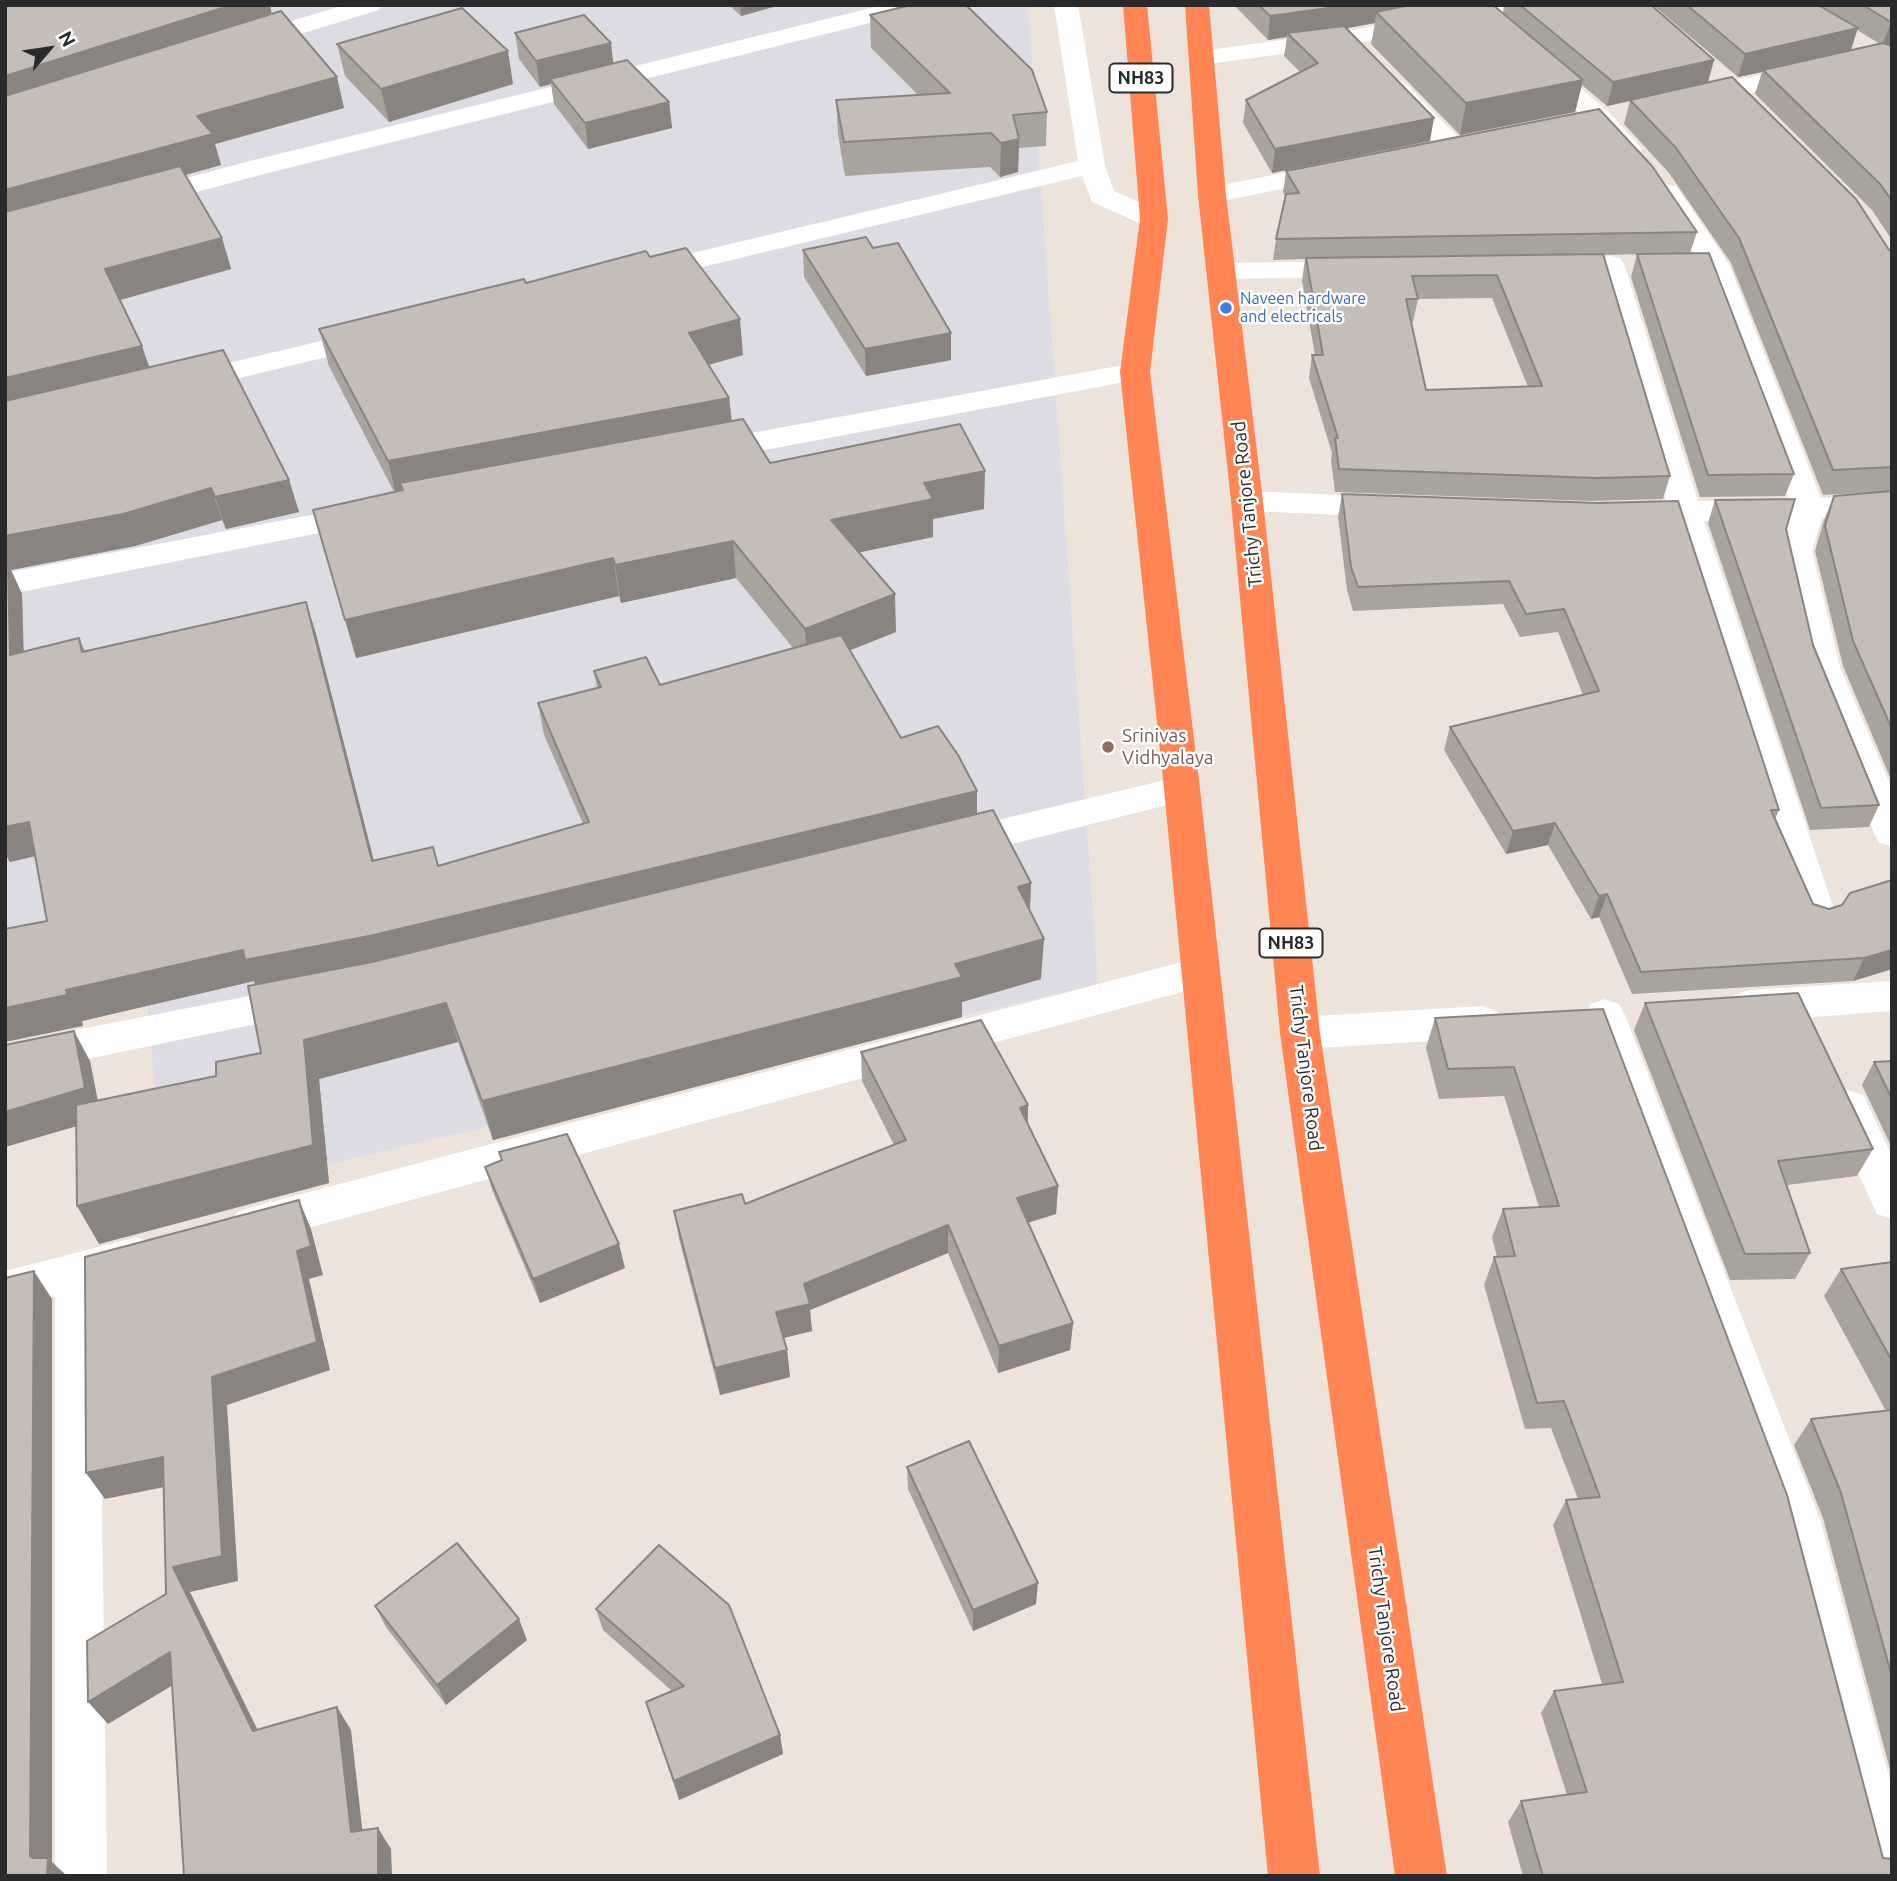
<!DOCTYPE html>
<style>
body{margin:0}
#map{position:relative;width:1897px;height:1881px;overflow:hidden;background:#ede3db;font-family:Ubuntu,sans-serif}
canvas{display:block}
.frame{position:absolute;inset:0;border:7px solid #2a2a2a;pointer-events:none}
.north{position:absolute;left:14px;top:14px;width:70px;height:70px;-webkit-text-stroke:5px #fff;paint-order:stroke;rotate:61deg;font-size:19px;font-weight:700;line-height:28px;text-align:center;color:#2a2a2a}
.north::after{content:'';display:block;margin:auto;width:24px;height:32px;background:#2a2a2a;clip-path:polygon(50% 0,100% 100%,50% 72%,0 100%)}
</style>
<div id="map">
<canvas width="1897" height="1881"></canvas>
<div class="frame"></div>
<div class="north">N</div>
</div>
<script>
const ctx = document.querySelector('canvas').getContext('2d');
ctx.lineJoin = 'round';
function fillPath(path, color) { ctx.fillStyle = color; ctx.fill(path, 'evenodd'); }
const poly = rows => new Path2D(rows.map(r => 'M' + r).join(''));
function trace(path, color, width, dash) { ctx.strokeStyle = color; ctx.lineWidth = width; ctx.lineCap = dash ? 'butt' : 'round'; ctx.setLineDash(dash || []); ctx.stroke(path); }
function write(font, color, halo, rows, align = 'center') {
  ctx.font = font + ' Ubuntu,sans-serif'; ctx.lineWidth = 5; ctx.setLineDash([]); ctx.textBaseline = 'middle'; ctx.strokeStyle = halo; ctx.fillStyle = color; for (const [text, x, y, turn = 0] of rows) {
    ctx.save(); ctx.translate(x, y); ctx.rotate((+turn || 0) * Math.PI / 180); ctx.textAlign = isNaN(turn) ? turn : align; if (halo) ctx.strokeText(text, 0, 0); ctx.fillText(text, 0, 0); ctx.restore();
  }
}
fillPath(poly([
 [5,5,1028,5,1098,984,166,1202,147,1002,5,1033]
]), '#dddce5');
fillPath(poly([
 [344,5,382,5,379,10,254,48,245,50,236,48,233,43,236,38,344,5],
 [883,5,925,5,922,10,264,174,141,207,131,205,127,199,131,193,246,162,883,5],
 [1054,5,1078,5,1105,166,1114,191,1164,213,1168,219,1164,225,1154,227,1144,225,1092,202,1082,176,644,281,634,279,630,273,634,267,1078,161,1054,5],
 [1456,5,1528,5,1525,10,1496,16,1610,113,1642,149,1638,155,1629,157,1620,155,1592,123,1472,21,1348,45,1201,65,1192,63,1189,58,1192,53,1201,51,1348,31,1459,9,1456,5],
 [1892,46,1892,61,1691,106,1682,103,1678,98,1682,93,1691,90,1892,46],
 [1395,79,1404,82,1462,141,1466,147,1462,153,1453,155,1444,153,1386,92,1382,87,1386,82,1395,79],
 [1334,163,1343,165,1347,171,1343,177,1212,203,1202,201,1198,195,1202,189,1212,187,1334,163],
 [1666,184,1676,186,1729,264,1821,498,1892,493,1892,513,1822,518,1812,551,1840,667,1892,789,1892,846,1879,843,1874,833,1806,667,1780,551,1790,519,1704,521,1836,915,1830,925,1817,929,1804,925,1798,915,1672,521,1630,522,1619,519,1614,512,1619,505,1630,502,1666,501,1596,264,1600,258,1610,256,1620,258,1624,264,1698,501,1789,499,1701,264,1652,192,1656,186,1666,184],
 [1356,261,1366,263,1370,269,1366,275,1356,277,1221,279,1211,277,1207,271,1211,265,1221,263,1356,261],
 [375,328,385,331,390,337,385,343,181,392,170,389,166,383,170,377,375,328],
 [1135,363,1146,366,1150,372,1146,378,707,461,696,458,692,451,696,444,707,441,1135,363],
 [1247,491,1392,497,1403,500,1408,507,1403,514,1392,517,1247,511,1236,508,1231,501,1236,494,1247,491],
 [369,504,380,507,385,514,380,521,5,595,5,573,369,504],
 [1182,776,1195,780,1200,789,1195,798,952,859,939,855,933,845,939,835,952,831,1182,776],
 [1201,957,1215,961,1220,972,1215,983,252,1243,237,1238,231,1225,237,1212,252,1207,1201,957],
 [1892,981,1892,1011,1749,1022,1735,1017,1729,1006,1735,995,1749,990,1892,981],
 [305,985,319,989,325,1000,319,1011,5,1076,5,1044,305,985],
 [1605,999,1619,1004,1625,1015,1820,1519,1892,1788,1892,1876,1863,1876,1772,1519,1585,1015,1591,1004,1605,999],
 [1483,1006,1497,1011,1503,1022,1497,1033,1483,1038,1300,1049,1286,1044,1280,1033,1286,1022,1300,1017,1483,1006],
 [1848,1090,1863,1095,1892,1156,1892,1219,1877,1214,1827,1107,1833,1095,1848,1090],
 [137,1237,152,1243,159,1256,152,1269,99,1285,107,1876,55,1876,55,1296,5,1309,5,1271,137,1237]
]), '#fff');
fillPath(poly([
 [1123,5,1147,5,1168,219,1150,372,1200,789,1320,1876,1268,1876,1164,789,1120,372,1140,219,1123,5],
 [1185,5,1209,5,1226,195,1263,501,1320,1033,1447,1876,1395,1876,1280,1033,1231,501,1198,195,1185,5]
]), '#ff8654');
fillPath(poly([
 [5,5,272,14,344,108,215,144,221,165,185,175,222,238,231,269,120,300,149,367,289,480,299,512,226,529,222,520,135,546,11,570,22,594,24,652,79,638,85,651,306,602,316,634,374,861,439,865,583,824,544,735,538,703,597,688,594,671,660,685,793,648,736,578,621,603,619,596,356,658,394,492,329,366,319,329,526,283,650,257,743,355,709,365,729,398,732,421,770,463,984,509,933,519,933,537,859,552,896,632,850,650,901,738,977,814,1031,883,1030,912,1041,979,962,1002,962,1017,493,1140,458,1042,319,1079,329,1183,99,1244,76,1126,5,1147,5,1045,90,1061,98,1101,216,1076,261,1053,255,985,254,981,82,1021,83,1026,47,921,35,856,10,862,5,853],
 [729,5,780,5,741,16],
 [1234,5,1493,5,1503,13,1504,5,1651,5,1714,60,1708,83,1889,250,1892,250,1892,782,1843,666,1815,551,1824,520,1834,496,1877,492,1823,495,1731,263,1669,173,1624,124,1630,101,1607,106,1582,85,1575,112,1460,135,1371,44,1375,23,1347,28,1430,141,1272,173,1243,123,1246,100,1300,72,1284,56,1287,37,1268,40],
 [1653,5,1892,5,1892,44,1888,45,1892,46,1892,240,1872,210,1755,94,1762,72,1738,77],
 [1857,30,1880,44,1851,50],
 [870,15,1047,112,1046,146,1019,148,1018,172,1000,177,990,167,845,176,838,134,836,100,918,95,871,48],
 [515,33,614,63,669,102,672,128,588,149,554,104,551,84,540,87,519,59],
 [337,44,513,84,389,122,345,76],
 [1286,171,1697,232,1690,253,1603,255,1670,476,1663,499,1590,501,1335,492,1331,461,1332,453,1309,378,1312,355,1315,355,1302,281,1305,259,1273,260,1276,239,1285,196,1283,192],
 [1492,298,1528,387,1426,390,1411,322,1413,322,1418,299],
 [873,248,951,360,866,376,804,277,803,250],
 [1637,254,1794,474,1785,496,1700,497,1631,277],
 [1342,494,1597,503,1779,810,1775,819,1813,904,1892,969,1853,981,1632,994,1599,917,1591,919,1548,845,1506,854,1444,750,1450,727,1583,695,1558,632,1520,637,1503,604,1353,611,1347,590,1338,517],
 [1715,500,1786,529,1813,645,1879,805,1869,827,1810,830,1708,523],
 [1645,1003,1873,1149,1857,1176,1787,1185,1810,1253,1795,1279,1730,1280,1634,1030],
 [1603,1009,1883,1858,1892,1876,1523,1876,1508,1822,1521,1801,1567,1795,1541,1713,1554,1691,1602,1684,1553,1525,1566,1500,1578,1499,1551,1428,1525,1429,1484,1285,1494,1257,1497,1257,1492,1237,1503,1209,1539,1207,1504,1096,1439,1099,1426,1048,1435,1018],
 [861,1052,1028,1105,1028,1123,1058,1186,1056,1214,1028,1223,1073,1323,1070,1350,998,1373,948,1253,810,1310,812,1331,783,1338,787,1350,790,1377,720,1395,679,1239,674,1211,745,1204,894,1145,862,1081],
 [1892,1061,1892,1148,1862,1085,1874,1062],
 [499,1152,625,1268,540,1303,493,1192,485,1167,502,1161],
 [1892,1262,1892,1777,1823,1518,1794,1445,1811,1419,1886,1411,1824,1296,1841,1269],
 [907,1467,1036,1604,973,1631,908,1489],
 [375,1606,527,1640,446,1705,386,1627],
 [596,1609,780,1735,783,1754,679,1800,646,1702,672,1691,603,1630]
]), '#a9a39e');
fillPath(poly([
 [232,5,270,5,274,24,5,110,5,76],
 [740,5,780,5,741,16],
 [1350,5,1455,5,1376,12,1375,23,1348,28,1287,33,1287,37,1268,40,1270,16],
 [1891,22,1892,22,1892,44,1882,45],
 [1858,28,1850,52,1763,70,1762,72,1738,77,1745,54],
 [611,43,614,69,550,79,551,84,540,87,536,61],
 [508,51,513,84,389,122,381,89],
 [1714,60,1707,84,1607,106,1613,82],
 [337,77,344,108,215,144,221,165,5,225,5,190,197,116],
 [1583,80,1575,112,1460,135,1466,103],
 [669,102,672,128,588,149,585,123],
 [1434,118,1430,141,1272,173,1275,149],
 [1019,139,1018,172,1000,177,1001,143],
 [222,238,231,269,116,301,105,269],
 [740,319,743,355,693,369,689,333],
 [951,333,951,360,866,376,865,349],
 [142,346,153,378,5,413,5,378],
 [729,398,733,435,403,490,400,483,403,496,397,498,388,461],
 [985,471,984,509,933,519,933,537,833,558,831,520,924,483],
 [289,480,299,512,226,529,215,497],
 [211,488,222,520,135,546,11,570,22,594,24,687,10,655,5,571,5,536],
 [733,541,736,578,621,603,615,565],
 [613,558,619,596,356,658,345,620],
 [895,594,896,632,808,667,805,629],
 [306,602,316,634,382,893,372,861],
 [977,791,977,823,258,991,254,981,82,1021,83,1026,5,1042,5,1008,66,990,243,950],
 [29,822,44,854,10,862,5,853,5,827],
 [1555,823,1548,845,1506,854,1513,831],
 [1031,883,1029,924,1018,887],
 [1607,894,1599,917,1591,919,1599,896],
 [1044,939,1041,979,962,1002,962,1017,493,1140,482,1101],
 [1892,950,1892,969,1853,981,1864,958],
 [446,1003,458,1042,319,1079,329,1183,99,1244,77,1206,304,1040],
 [74,1031,90,1061,101,1119,5,1147,5,1112],
 [1028,1105,1027,1134,1020,1108],
 [1058,1186,1056,1214,1016,1226,1017,1198],
 [299,1200,311,1229,323,1275,309,1279,330,1370,227,1405,238,1581,190,1592,269,1753,253,1731,173,1567,212,1377,297,1251],
 [948,1225,948,1253,810,1310,812,1331,779,1339,776,1312,804,1284],
 [619,1244,625,1268,540,1303,533,1279],
 [34,1271,52,1299,52,1862,67,1876,47,1876,30,1856],
 [1073,1323,1070,1350,998,1373,999,1346],
 [787,1350,790,1377,720,1395,715,1368],
 [163,1457,179,1484,105,1499,86,1473],
 [1038,1583,1036,1604,973,1631,973,1610],
 [519,1619,527,1640,446,1705,437,1685],
 [170,1652,188,1676,108,1724,88,1702],
 [337,1707,351,1730,365,1853,351,1832],
 [780,1735,783,1754,679,1800,674,1781],
 [378,1828,391,1849,392,1876,378,1876]
]), '#8a8481');
const building = poly([
 [5,5,232,5,5,76,5,5],
 [911,5,966,5,1032,70,1047,112,1013,115,1019,139,1001,143,991,133,844,142,836,100,950,93,870,15,911,5],
 [1259,5,1350,5,1270,16,1259,5],
 [1410,5,1493,5,1583,80,1466,103,1376,12,1410,5],
 [1520,5,1651,5,1714,60,1613,82,1520,5],
 [1687,5,1818,5,1858,28,1745,54,1687,5],
 [1863,5,1892,5,1892,22,1891,22,1863,5],
 [462,8,508,51,381,89,337,44,462,8],
 [281,11,337,77,197,116,213,134,5,190,5,96,281,11],
 [584,15,611,43,536,61,515,33,584,15],
 [1344,26,1434,118,1275,149,1246,100,1318,63,1287,33,1344,26],
 [1883,43,1892,46,1892,201,1881,185,1763,70,1883,43],
 [627,60,669,102,585,123,550,79,627,60],
 [1732,77,1856,199,1889,250,1892,250,1892,467,1833,470,1739,238,1676,148,1630,100,1732,77],
 [1599,109,1652,166,1697,232,1276,239,1286,194,1299,193,1286,171,1599,109],
 [180,166,222,238,105,269,142,346,5,378,5,212,180,166],
 [866,237,873,248,898,243,951,333,865,349,803,250,866,237],
 [686,248,740,319,689,333,729,398,388,461,319,329,524,279,526,283,646,251,650,257,686,248],
 [1709,253,1794,474,1708,475,1637,254,1709,253],
 [1603,254,1670,476,1597,478,1339,469,1335,438,1338,438,1312,355,1323,355,1306,258,1603,254],
 [1497,275,1542,386,1426,390,1406,299,1418,299,1412,276,1497,275],
 [223,350,289,480,215,497,211,488,123,514,5,536,5,401,223,350],
 [743,419,770,463,960,424,985,471,924,483,933,499,831,520,895,594,805,629,733,541,615,565,613,558,345,620,313,510,403,490,400,483,743,419],
 [1892,491,1892,729,1853,641,1825,526,1834,496,1892,491],
 [1342,494,1597,503,1678,501,1779,810,1771,810,1813,904,1829,909,1842,905,1850,893,1892,880,1892,950,1864,958,1641,972,1607,894,1599,896,1555,823,1513,831,1450,727,1599,691,1564,609,1526,614,1509,581,1358,587,1351,567,1342,494],
 [1795,499,1786,529,1813,645,1879,805,1821,808,1715,500,1795,499],
 [8,562,10,655,79,638,82,652,306,602,372,861,433,847,438,866,589,822,538,703,601,687,594,671,646,657,660,685,841,635,901,738,938,726,958,755,977,791,374,935,245,960,243,950,66,990,67,995,5,1008,5,929,47,921,29,822,5,827,5,563,8,562],
 [993,810,1031,883,1018,887,1044,939,955,964,962,977,482,1101,446,1003,304,1040,313,1145,77,1206,76,1105,216,1076,216,1062,261,1053,248,986,372,962,993,810],
 [1798,993,1873,1149,1778,1161,1810,1253,1745,1254,1645,1003,1798,993],
 [1603,1009,1787,1495,1883,1858,1892,1859,1892,1876,1543,1876,1521,1801,1587,1792,1554,1691,1623,1682,1566,1500,1600,1497,1564,1401,1537,1403,1494,1257,1515,1256,1503,1209,1559,1206,1514,1067,1448,1069,1435,1018,1603,1009],
 [981,1020,1028,1105,1020,1108,1058,1186,1017,1198,1073,1323,999,1346,948,1225,804,1284,810,1304,776,1312,787,1350,715,1368,674,1211,742,1194,745,1204,906,1140,861,1052,981,1020],
 [74,1031,85,1088,5,1112,5,1045,74,1031],
 [1892,1061,1892,1099,1874,1062,1892,1061],
 [567,1134,619,1244,533,1279,485,1167,502,1160,499,1152,567,1134],
 [299,1200,311,1246,297,1251,317,1342,212,1377,222,1556,173,1567,253,1731,337,1707,351,1832,378,1828,378,1876,184,1876,170,1652,88,1702,87,1641,166,1594,163,1457,86,1473,85,1257,299,1200],
 [1892,1262,1892,1361,1841,1269,1892,1262],
 [34,1271,30,1856,33,1858,48,1858,47,1876,5,1876,5,1278,34,1271],
 [1892,1410,1892,1677,1841,1493,1811,1419,1892,1410],
 [969,1441,1038,1583,973,1610,907,1467,969,1441],
 [457,1543,519,1619,437,1685,375,1606,457,1543],
 [659,1545,729,1605,780,1735,674,1781,646,1702,684,1686,596,1609,659,1545]
]);
fillPath(building, '#c5bdb8');
trace(building, '#8a8481', 2);
for (const [x, y, r, color] of [
 [1226,308,7,"#3f7fe0"],
 [1108,747,7,"#8d6e63"]
]) { const dot = new Path2D(); dot.arc(x, y, r, 0, 2 * Math.PI); ctx.fillStyle = color; ctx.fill(dot); trace(dot, '#fff', 2.5); }
write('16px', '#366cbe', '#fff', [
 ["Naveen hardware",1240,299],
 ["and electricals",1240,317]
], 'left');
for (const [x, y, w] of [
 [1141,78,63],
 [1291,943,63]
]) { const box = new Path2D(); box.roundRect(x - w / 2, y - 14.5, w, 29, 5); ctx.fillStyle = '#fff'; ctx.fill(box); trace(box, '#2a2a2a', 2); }
write('bold 18px', '#2a2a2a', null, [
 ["NH83",1141,78],
 ["NH83",1291,943]
]);
write('19px', '#2a2a2a', '#fff', [
 ["Trichy Tanjore Road",1247,504,-96],
 ["Trichy Tanjore Road",1306,1068,83],
 ["Trichy Tanjore Road",1386,1629,82]
]);
write('19px', '#785e54', '#fff', [
 ["Srinivas",1122,736],
 ["Vidhyalaya",1122,758]
], 'left');
</script>
